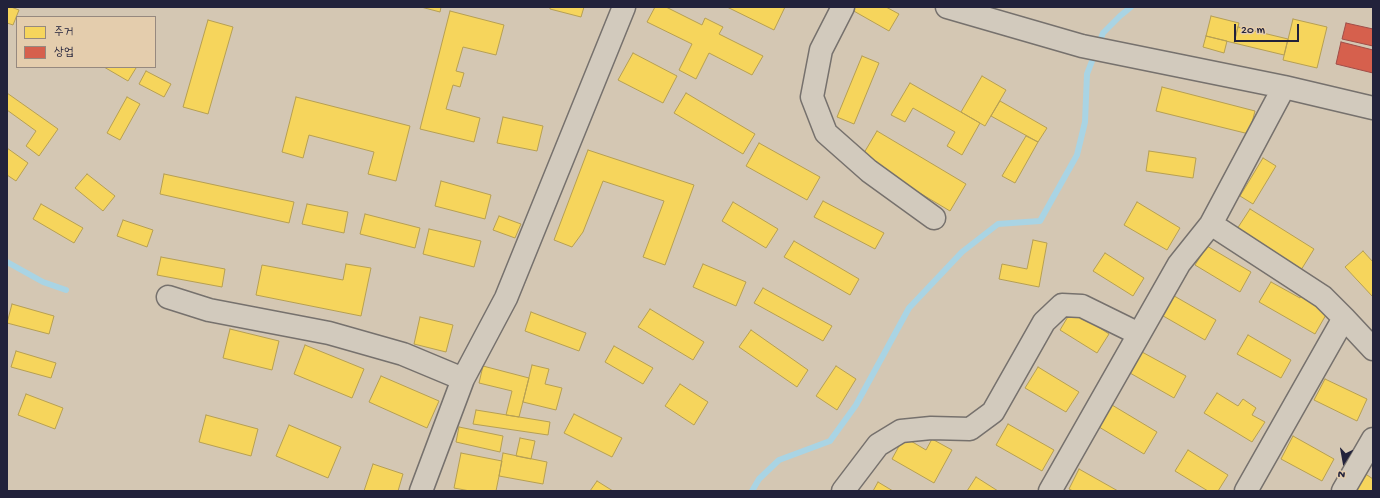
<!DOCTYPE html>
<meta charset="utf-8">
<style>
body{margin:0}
#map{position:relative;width:1380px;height:498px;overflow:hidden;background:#d4c7b3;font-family:"Gochi Hand","Poor Story",sans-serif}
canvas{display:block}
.frame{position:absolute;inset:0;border:8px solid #22223b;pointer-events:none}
.legend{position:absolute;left:16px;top:16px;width:140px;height:52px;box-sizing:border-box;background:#e4cdad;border:1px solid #96897f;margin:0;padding:5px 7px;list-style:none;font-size:12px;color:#22223b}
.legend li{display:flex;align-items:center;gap:8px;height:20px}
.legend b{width:20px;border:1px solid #96897f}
.north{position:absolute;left:1324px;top:442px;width:40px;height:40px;-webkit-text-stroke:3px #e4cdad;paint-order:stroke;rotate:191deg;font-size:11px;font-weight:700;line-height:16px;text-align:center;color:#22223b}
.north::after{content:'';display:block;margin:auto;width:14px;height:18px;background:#22223b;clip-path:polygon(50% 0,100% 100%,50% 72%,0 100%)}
.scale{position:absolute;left:1234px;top:24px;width:65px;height:18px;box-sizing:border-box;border:2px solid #22223b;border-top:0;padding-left:5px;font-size:12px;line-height:14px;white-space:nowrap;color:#22223b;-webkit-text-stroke:3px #e4cdad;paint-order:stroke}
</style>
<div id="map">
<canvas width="1380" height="498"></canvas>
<div class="frame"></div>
<ul class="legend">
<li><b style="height:11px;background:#f6d55c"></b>주거</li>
<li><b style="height:11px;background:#d6604d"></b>상업</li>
</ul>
<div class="north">N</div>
<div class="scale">20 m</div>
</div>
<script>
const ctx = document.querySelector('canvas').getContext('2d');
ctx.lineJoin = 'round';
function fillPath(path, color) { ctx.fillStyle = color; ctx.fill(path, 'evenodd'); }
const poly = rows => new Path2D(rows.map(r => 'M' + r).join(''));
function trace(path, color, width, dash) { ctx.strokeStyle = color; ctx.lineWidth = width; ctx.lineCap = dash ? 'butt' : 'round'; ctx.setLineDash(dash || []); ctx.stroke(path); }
const homes = poly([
 [7,7,11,7,19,10,13,25,7,23,7,7],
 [421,7,441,7,440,12,421,7],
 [550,7,584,7,581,17,550,9,550,7],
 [655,7,666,7,702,25,705,18,723,27,719,34,763,56,752,75,709,53,696,79,679,70,692,44,647,22,655,7],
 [727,7,785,7,774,30,727,7],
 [853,7,886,7,899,14,889,31,852,10,853,7],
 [450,11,504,25,496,55,463,47,456,71,464,73,460,87,453,85,446,109,480,118,474,142,420,129,450,11],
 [1211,16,1239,23,1234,43,1206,36,1211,16],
 [1293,19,1327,27,1317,68,1283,60,1293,19],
 [208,20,233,27,208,114,183,107,208,20],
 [1238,27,1288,39,1284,55,1234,43,1238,27],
 [1206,36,1227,41,1224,53,1203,47,1206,36],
 [633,53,677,76,663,103,618,80,633,53],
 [862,56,879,63,854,124,837,117,862,56],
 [104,67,135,67,136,68,128,81,104,67],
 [146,71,171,84,164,97,139,84,146,71],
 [982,76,1006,90,985,126,961,112,982,76],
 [910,83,980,123,962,155,947,146,955,132,913,108,905,122,891,115,910,83],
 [1162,87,1255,111,1249,134,1156,111,1162,87],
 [7,93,58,129,39,156,26,146,36,131,7,110,7,93],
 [686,93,755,134,743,154,674,113,686,93],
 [127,97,140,104,120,140,107,133,127,97],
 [296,97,410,126,396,181,368,174,374,152,309,135,303,158,282,152,296,97],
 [1000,101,1047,128,1038,142,991,116,1000,101],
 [503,117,543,126,537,151,497,143,503,117],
 [877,131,966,184,950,211,861,158,877,131],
 [1026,136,1038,142,1015,183,1002,176,1026,136],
 [759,143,820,177,807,200,746,166,759,143],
 [7,148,28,163,16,181,7,175,7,148],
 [588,150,694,185,665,265,643,257,664,201,603,181,583,232,572,247,554,240,588,150],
 [1149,151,1196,158,1193,178,1146,171,1149,151],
 [1263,158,1276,166,1253,204,1240,196,1263,158],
 [87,174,115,196,103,211,75,188,87,174],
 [164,174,294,202,289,223,160,194,164,174],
 [441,181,491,195,485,219,435,206,441,181],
 [823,201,884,233,875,249,814,217,823,201],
 [733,202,778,229,766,248,722,221,733,202],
 [1137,202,1180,228,1167,250,1124,225,1137,202],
 [41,204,83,228,74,243,33,219,41,204],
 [307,204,348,212,344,233,302,224,307,204],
 [1250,209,1314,249,1301,270,1237,229,1250,209],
 [365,214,420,228,415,248,360,234,365,214],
 [499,216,521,224,515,238,493,230,499,216],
 [123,220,153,230,147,247,117,236,123,220],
 [429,229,481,241,474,267,423,254,429,229],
 [1033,240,1047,243,1039,287,999,279,1002,264,1027,269,1033,240],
 [794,241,859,279,850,295,784,257,794,241],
 [1207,246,1251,272,1240,292,1195,265,1207,246],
 [1363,251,1373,262,1373,297,1345,267,1363,251],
 [1105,253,1144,278,1133,296,1093,271,1105,253],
 [161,257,225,269,222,287,157,275,161,257],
 [346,264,371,268,361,316,256,295,262,265,343,280,346,264],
 [703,264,746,282,736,306,693,287,703,264],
 [1271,282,1300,298,1304,291,1318,299,1315,306,1327,313,1315,334,1259,302,1271,282],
 [763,288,832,326,823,341,754,303,763,288],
 [1169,293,1216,320,1205,340,1158,313,1169,293],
 [12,304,54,316,49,334,7,323,12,304],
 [650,309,704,342,693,360,638,327,650,309],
 [1072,310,1109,334,1097,353,1060,330,1072,310],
 [531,312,586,333,579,351,525,331,531,312],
 [420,317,453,325,446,352,414,344,420,317],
 [230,329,279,341,272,370,223,358,230,329],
 [751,330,808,370,797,387,739,347,751,330],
 [1248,335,1291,360,1281,378,1237,354,1248,335],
 [305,345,364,369,352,398,294,374,305,345],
 [614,346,653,368,643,384,605,362,614,346],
 [16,351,56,363,51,378,11,367,16,351],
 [1142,352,1186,376,1174,398,1130,373,1142,352],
 [532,365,549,369,545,384,562,388,556,410,523,402,532,365],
 [483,366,529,378,519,417,506,415,512,391,479,383,483,366],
 [836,366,856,379,837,410,816,396,836,366],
 [1038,367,1079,392,1066,412,1025,388,1038,367],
 [381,376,439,401,427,428,369,402,381,376],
 [1325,379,1367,399,1357,421,1314,400,1325,379],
 [680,384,708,402,694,425,665,406,680,384],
 [1217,393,1238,406,1243,399,1256,408,1252,415,1265,422,1252,442,1204,413,1217,393],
 [26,394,63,408,55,429,18,415,26,394],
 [1107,402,1157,432,1144,454,1094,424,1107,402],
 [476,410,550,422,548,435,473,424,476,410],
 [574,414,622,438,612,457,564,433,574,414],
 [206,415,258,429,251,456,199,442,206,415],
 [1008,424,1054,450,1042,471,996,445,1008,424],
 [289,425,341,447,328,478,276,456,289,425],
 [459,427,503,436,500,452,456,442,459,427],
 [1293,436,1334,459,1322,481,1281,459,1293,436],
 [904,437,926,450,932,439,952,450,934,483,892,459,904,437],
 [520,438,535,441,531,459,516,456,520,438],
 [1188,450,1228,475,1218,491,1208,491,1175,471,1188,450],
 [461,453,502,461,496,491,470,491,454,488,461,453],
 [503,453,547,462,543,484,499,476,503,453],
 [373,464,403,474,398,491,364,491,373,464],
 [1079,469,1118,491,1073,491,1069,489,1079,469],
 [1364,473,1373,479,1373,491,1354,491,1364,473],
 [976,477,998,491,967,491,976,477],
 [597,481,613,491,590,491,597,481],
 [878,482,893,491,873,491,878,482]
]);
fillPath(homes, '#f6d55c');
trace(homes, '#b69f52', 1);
const shops = poly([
 [1346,23,1373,29,1373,46,1342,39,1346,23],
 [1341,42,1373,50,1373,73,1336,64,1341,42]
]);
fillPath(shops, '#d6604d');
trace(shops, '#a04d48', 1);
trace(poly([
 [7,262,43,282,66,290],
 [752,491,759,479,779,460,830,441,856,405,909,308,962,252,998,224,1040,221,1077,155,1085,122,1087,74,1103,33,1120,16,1131,7]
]), '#a9d4e4', 6);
const minor = poly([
 [843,7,821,50,812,97,826,133,869,171,934,218],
 [947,7,1082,46,1284,87,1373,108],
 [1211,224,1323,297,1344,318,1246,491],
 [168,297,209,310,329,333,403,354,463,379],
 [1344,318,1373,349],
 [421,491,463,379,506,298,624,7],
 [843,491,878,445,901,431,931,428,970,429,993,412,1044,322,1062,305,1082,306,1139,334],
 [1050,491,1179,264,1211,224,1284,87],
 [1343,491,1373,439]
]);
trace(minor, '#76716d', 25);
trace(minor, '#d2cabd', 22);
</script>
